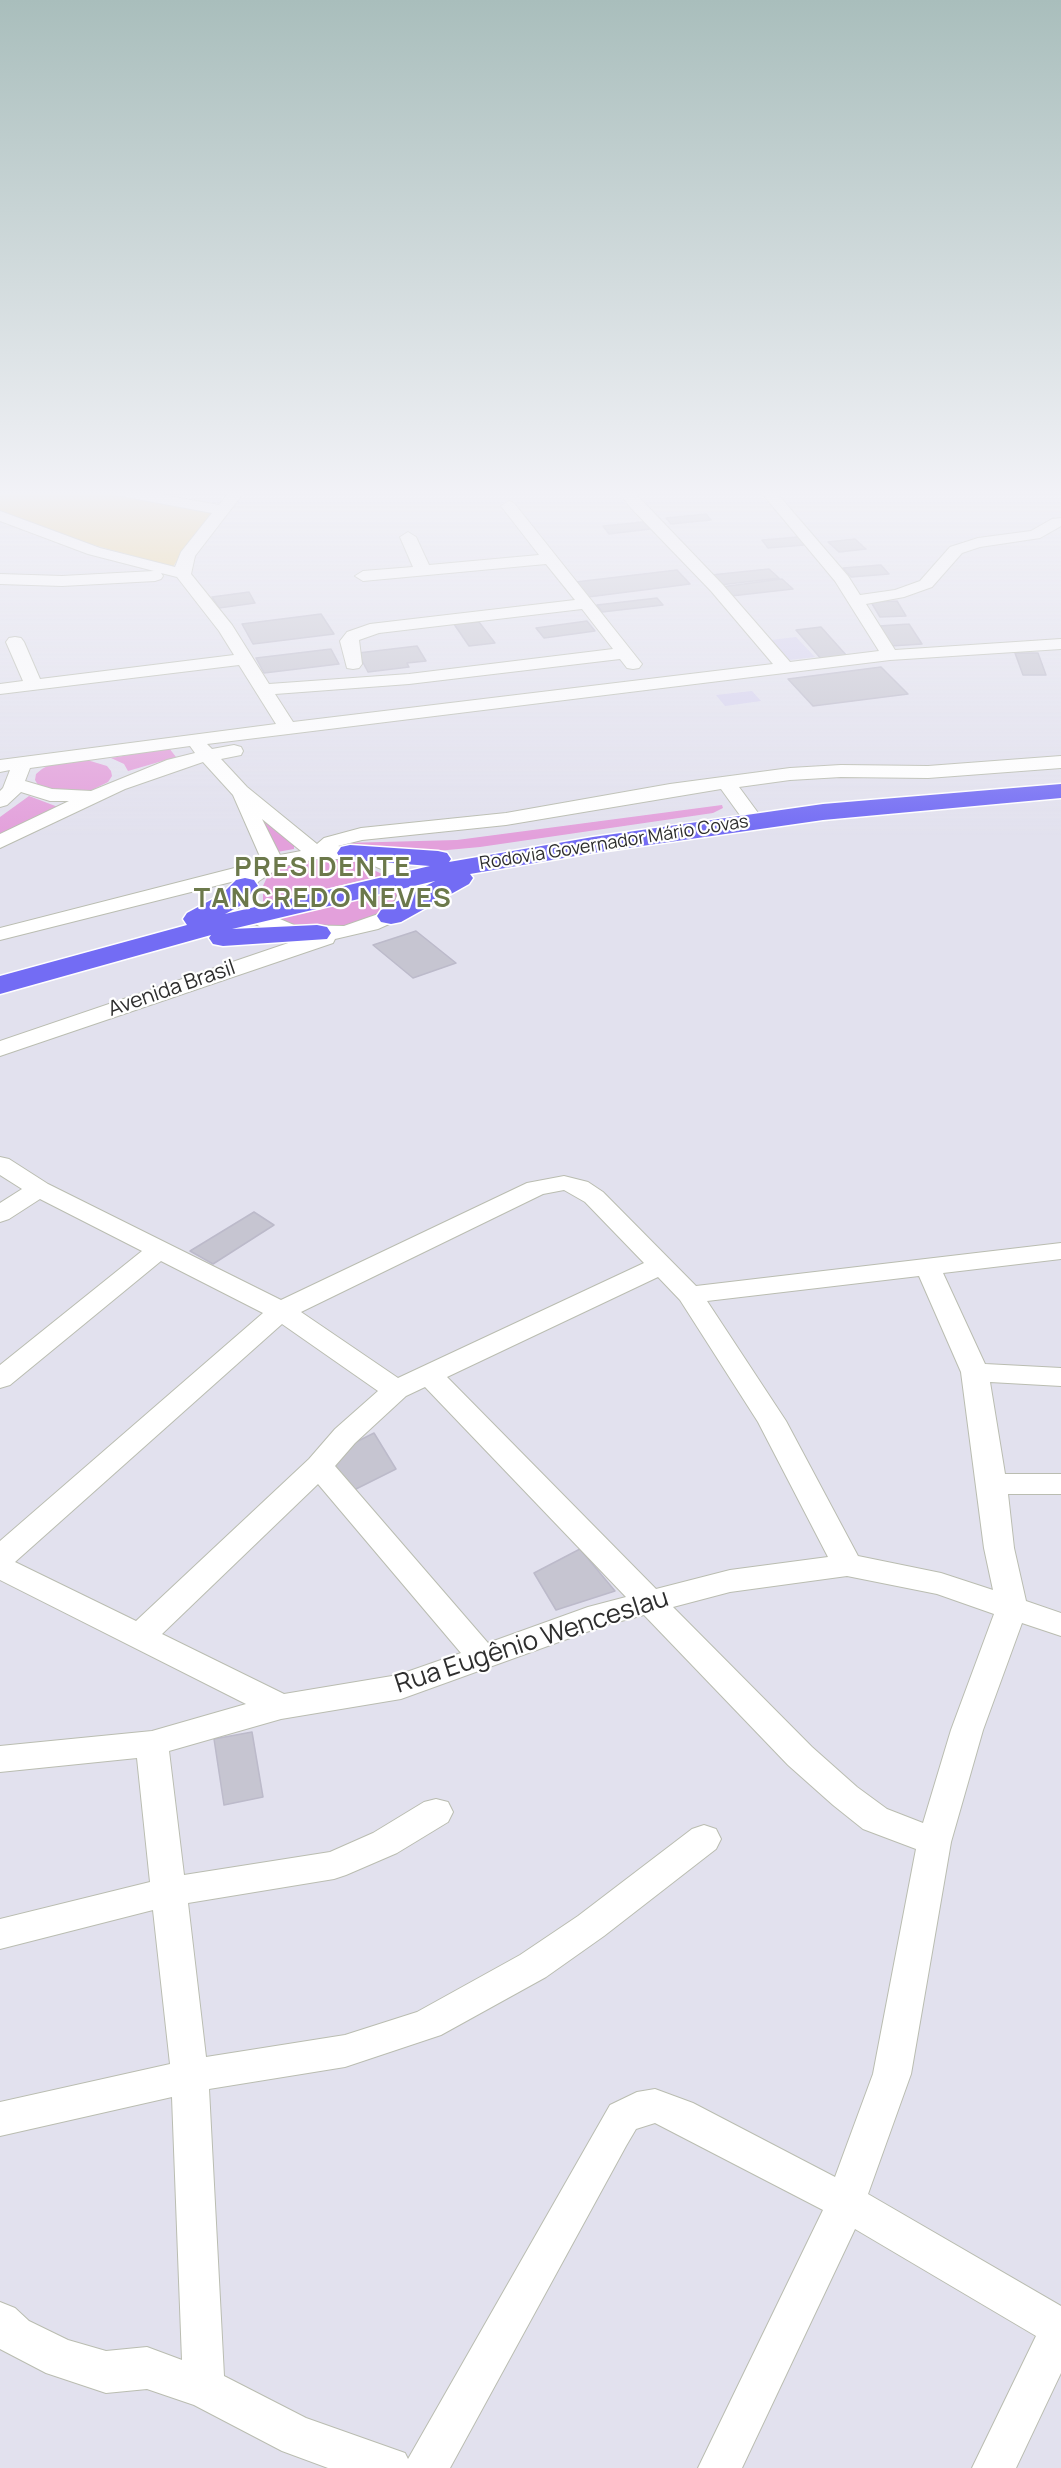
<!DOCTYPE html>
<meta charset="utf-8">
<style>
body{margin:0}
canvas{display:block;background:#e2e1ee}
</style>
<canvas width="1061" height="2468"></canvas>
<script>
const ctx = document.querySelector('canvas').getContext('2d');
ctx.lineJoin = 'round';
function fillPath(path, color) { ctx.fillStyle = color; ctx.fill(path, 'evenodd'); }
const poly = rows => new Path2D(rows.map(r => 'M' + r).join(''));
function trace(path, color, width, dash) { ctx.strokeStyle = color; ctx.lineWidth = width; ctx.lineCap = dash ? 'butt' : 'round'; ctx.setLineDash(dash || []); ctx.stroke(path); }
function write(font, color, halo, rows, align = 'center') {
  ctx.font = font + ' Manrope,sans-serif'; ctx.lineWidth = 4.5; ctx.setLineDash([]); ctx.textBaseline = 'middle'; ctx.strokeStyle = halo; ctx.fillStyle = color; for (const [text, x, y, turn = 0] of rows) {
    ctx.save(); ctx.translate(x, y); ctx.rotate((+turn || 0) * Math.PI / 180); ctx.textAlign = isNaN(turn) ? turn : align; if (halo) ctx.strokeText(text, 0, 0); ctx.fillText(text, 0, 0); ctx.restore();
  }
}
fillPath(poly([
 [796,637,815,657,789,660,771,640],
 [752,691,761,701,725,706,716,695]
]), '#d6d2ef');
fillPath(poly([
 [169,748,176,757,128,771,124,764,111,758],
 [87,760,107,766,111,771,112,776,108,782,90,791,65,793,38,785,35,780,36,774,42,769,51,764],
 [29,796,58,807,0,836,0,817],
 [722,805,723,808,713,813,480,847,426,852,368,850,344,843,457,840],
 [255,809,294,845,294,849,277,852],
 [328,857,353,860,384,875,263,904,263,886,270,871,285,863],
 [393,886,397,895,393,903,382,916,336,929,290,926,274,916]
]), '#e3a0db');
fillPath(poly([
 [0,491,105,491,119,496,212,513,186,545,173,567,72,539,0,511]
]), '#eccc79');
const building = poly([
 [706,514,711,520,671,524,666,518,706,514],
 [643,522,650,529,609,534,603,526,643,522],
 [798,537,805,545,768,548,762,540,798,537],
 [855,539,866,549,839,552,828,542,855,539],
 [881,565,889,574,851,577,843,568,881,565],
 [769,569,779,578,720,585,711,575,769,569],
 [677,570,690,584,588,597,576,582,677,570],
 [782,579,793,589,731,596,721,587,782,579],
 [249,592,255,603,219,608,212,597,249,592],
 [657,598,663,605,602,612,597,605,657,598],
 [897,601,906,616,880,617,871,602,897,601],
 [321,614,334,634,253,644,242,624,321,614],
 [587,621,595,631,544,638,536,628,587,621],
 [479,622,495,643,469,646,454,624,479,622],
 [909,624,922,644,891,646,879,626,909,624],
 [821,627,847,656,822,660,796,630,821,627],
 [417,646,426,661,407,663,409,667,368,672,358,653,417,646],
 [331,649,339,664,264,673,256,658,331,649],
 [1015,653,1038,653,1046,675,1023,675,1015,653],
 [881,667,908,694,813,706,788,679,881,667],
 [416,931,456,963,413,978,373,945,416,931],
 [254,1212,274,1225,213,1264,190,1251,254,1212],
 [374,1433,396,1469,354,1490,332,1465,352,1444,374,1433],
 [580,1549,615,1591,556,1610,534,1573,580,1549],
 [252,1732,263,1797,224,1805,214,1739,252,1732]
]);
fillPath(building, '#c6c5d1');
trace(building, '#bcbaca', 1.5);
const minor = poly([
 [109,491,141,491,219,505,230,491,245,491,195,556,191,574,232,625,269,684,409,674,613,649,582,609,379,633,359,640,362,664,359,668,353,669,347,668,340,641,347,632,370,624,575,600,546,564,363,581,355,576,363,571,413,567,400,537,408,532,416,537,429,565,539,555,501,506,509,501,514,503,642,664,639,668,633,669,627,668,620,659,409,684,275,694,293,722,773,664,711,591,630,507,618,491,633,491,723,585,790,662,879,651,835,581,760,491,775,491,848,576,860,595,895,590,920,581,950,547,978,538,1031,531,1052,519,1061,518,1061,526,1040,538,980,547,962,553,932,587,904,597,866,604,895,650,1061,639,1061,649,890,660,207,744,212,749,234,745,241,747,243,751,241,755,221,759,247,787,317,844,324,838,361,828,506,813,670,784,790,768,841,765,928,766,1061,756,1061,768,928,778,841,777,790,780,739,787,764,821,761,825,754,827,747,825,721,789,506,825,362,840,338,846,380,854,400,863,415,878,419,891,411,908,398,920,378,929,335,939,333,943,0,1056,0,1041,303,938,263,928,246,919,234,900,235,886,239,880,0,940,0,928,262,861,233,795,203,762,125,789,0,848,0,834,69,801,50,801,21,792,7,805,0,807,0,791,3,788,10,770,0,772,0,760,276,724,239,665,0,694,0,684,23,681,6,642,9,638,15,637,21,638,24,642,40,679,234,655,219,631,177,577,161,573,163,576,161,579,155,581,62,586,0,584,0,574,62,576,154,571,88,554,0,521,0,511,100,548,175,567,181,552,212,513,116,495,109,491],
 [190,746,195,753,167,760,91,791,52,789,25,781,30,768,190,746],
 [262,819,301,851,280,855,262,819],
 [316,859,350,859,367,863,386,871,395,880,399,891,395,901,384,912,344,926,294,925,261,911,254,900,255,886,259,881,280,867,316,859],
 [0,1157,9,1159,48,1184,281,1300,527,1183,564,1176,588,1182,603,1192,696,1286,1061,1243,1061,1259,943,1273,985,1364,1061,1368,1061,1386,990,1382,1005,1474,1061,1474,1061,1494,1008,1494,1014,1548,1026,1601,1061,1613,1061,1636,1022,1623,983,1730,951,1842,911,2074,868,2194,1061,2306,1061,2373,1016,2468,972,2468,1036,2336,855,2229,742,2468,698,2468,823,2210,655,2123,636,2129,626,2146,450,2468,328,2468,282,2451,194,2405,147,2389,106,2393,46,2373,0,2349,0,2302,15,2308,29,2321,68,2340,106,2351,147,2347,182,2360,172,2097,0,2136,0,2102,170,2064,153,1910,0,1949,0,1919,150,1882,137,1758,0,1772,0,1746,152,1731,246,1704,0,1580,0,1541,263,1313,161,1261,10,1385,0,1388,0,1365,142,1251,40,1199,9,1219,0,1222,0,1203,22,1189,0,1175,0,1157],
 [564,1190,585,1202,644,1263,398,1378,301,1312,543,1194,564,1190],
 [919,1276,961,1372,984,1548,993,1590,941,1573,858,1556,786,1421,707,1301,919,1276],
 [658,1277,680,1300,758,1422,828,1557,730,1570,656,1589,447,1377,658,1277],
 [282,1324,378,1391,335,1429,309,1459,136,1621,15,1562,282,1324],
 [425,1387,626,1597,588,1607,488,1643,335,1466,355,1443,406,1396,425,1387],
 [318,1484,461,1653,398,1675,284,1694,162,1634,318,1484],
 [847,1576,937,1594,994,1614,951,1730,923,1823,887,1809,857,1787,812,1747,673,1607,730,1592,847,1576],
 [644,1615,788,1765,833,1805,863,1829,916,1849,873,2074,835,2177,693,2103,655,2089,637,2092,610,2105,408,2459,405,2453,306,2418,224,2376,209,2089,345,2067,441,2035,546,1977,604,1936,716,1849,721,1839,716,1829,704,1825,692,1829,578,1916,520,1955,417,2012,345,2035,206,2057,188,1903,334,1879,346,1875,397,1853,448,1822,453,1812,448,1802,436,1799,424,1802,373,1833,330,1852,184,1875,169,1751,281,1719,401,1699,606,1625,644,1615]
]);
const trunk = poly([
 [1061,784,1061,798,823,820,593,853,470,874,473,878,469,884,401,922,391,924,381,922,377,916,381,910,435,881,232,929,317,925,327,927,331,933,327,939,223,946,213,944,209,938,211,935,0,994,0,976,187,925,183,919,187,913,222,894,236,880,245,878,254,880,258,886,240,906,225,914,430,866,341,859,337,853,341,847,350,845,438,851,447,853,451,859,449,862,593,837,823,804,1061,784]
]);
trace(minor, '#babdb1', 2);
trace(trunk, '#fff', 3);
fillPath(minor, '#fff');
fillPath(trunk, '#736cf4');
const sky = ctx.createLinearGradient(0, 0, 0, 837);
sky.addColorStop(0, '#a9bebc');
sky.addColorStop(0.59, '#f2f2f7');
sky.addColorStop(1, '#f2f2f700');
ctx.fillStyle = sky;
ctx.fillRect(0, 0, 1061, 837);
write('18px', '#2e2e2e', '#fff', [
 ["Rodovia Governador Mário Covas",614,843,-9]
]);
write('21px', '#2e2e2e', '#fff', [
 ["Avenida Brasil",172,989,-19]
]);
write('26px', '#2e2e2e', '#fff', [
 ["Rua Eugênio Wenceslau",532,1642,-18]
]);
ctx.letterSpacing = '1.5px';
write('bold 27px', '#6c794b', '#fff', [
 ["PRESIDENTE",323,868],
 ["TANCREDO NEVES",323,899]
]);
ctx.letterSpacing = '0px';
</script>
